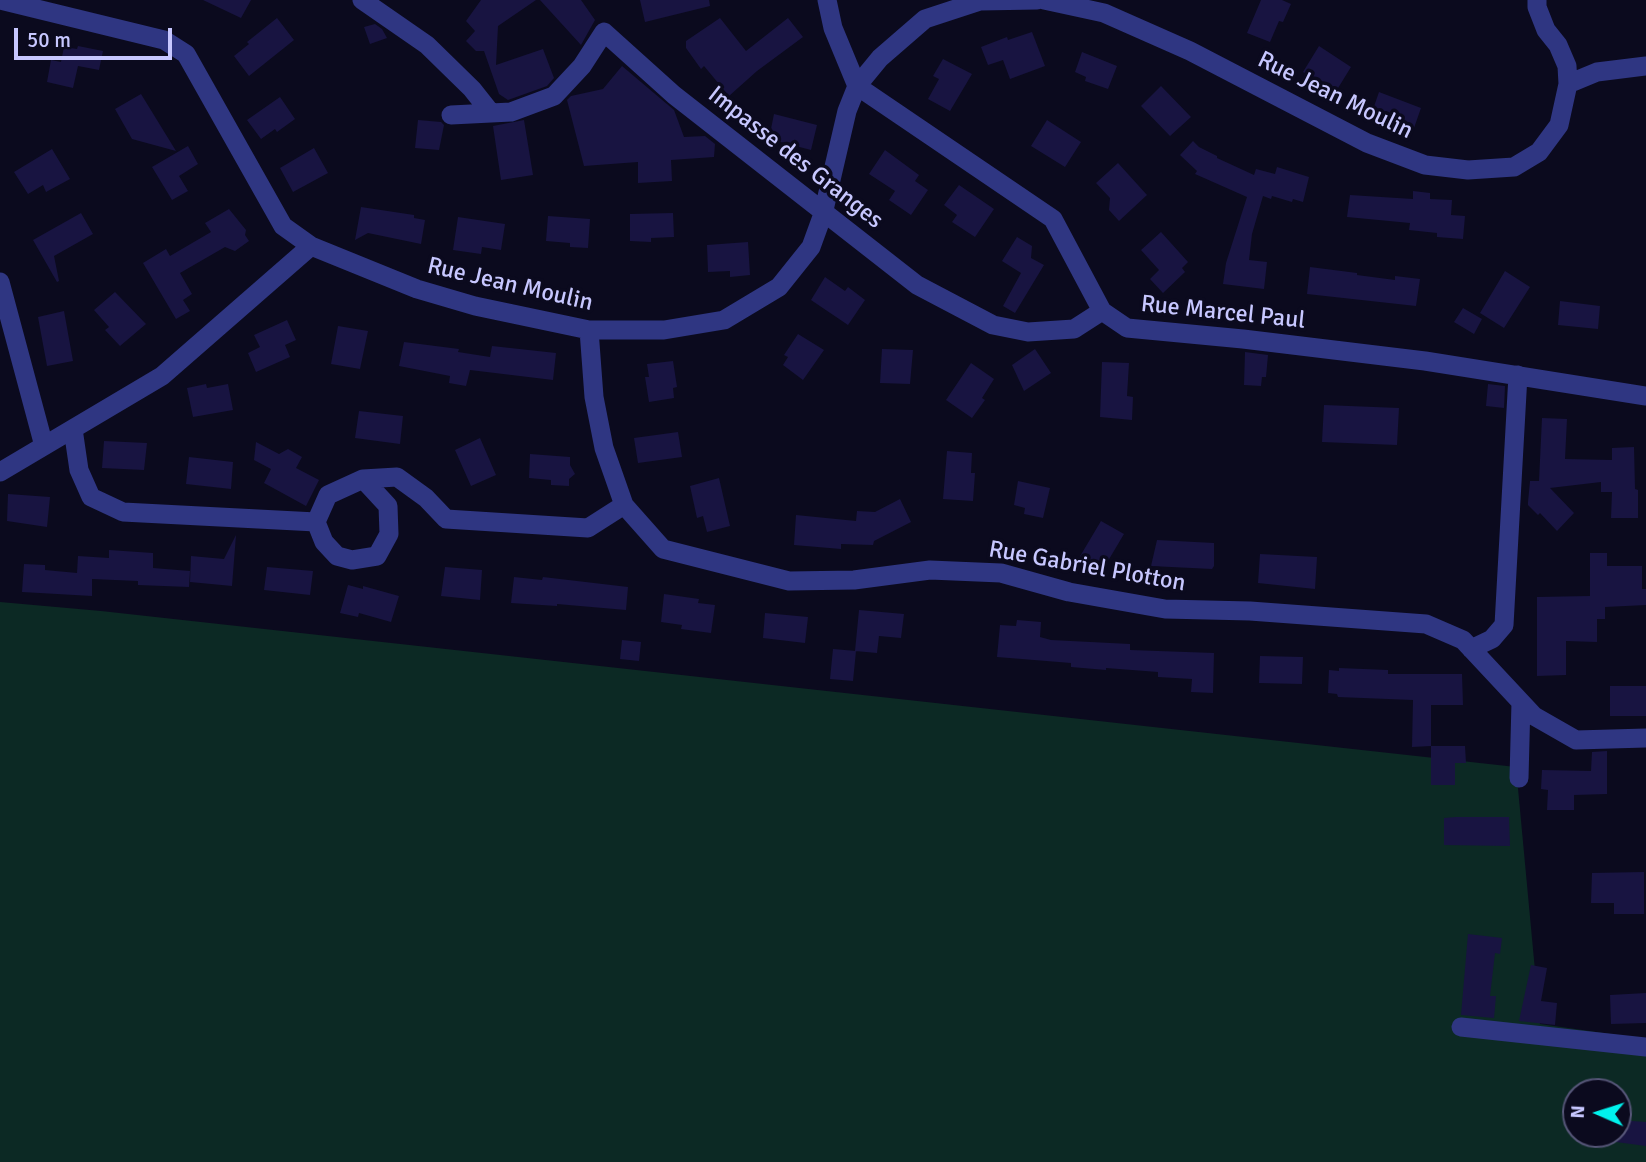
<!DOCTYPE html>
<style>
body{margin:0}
#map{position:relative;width:1646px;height:1162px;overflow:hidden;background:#0b0a1e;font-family:Signika,sans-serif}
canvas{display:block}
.north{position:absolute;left:1562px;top:1078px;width:70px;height:70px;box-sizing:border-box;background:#0b0a1e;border:2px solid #565678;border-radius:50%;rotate:273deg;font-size:19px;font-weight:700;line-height:28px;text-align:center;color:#c7c7ff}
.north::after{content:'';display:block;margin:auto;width:24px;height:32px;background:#00f2ed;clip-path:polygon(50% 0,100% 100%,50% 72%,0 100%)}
.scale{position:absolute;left:14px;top:28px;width:158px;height:32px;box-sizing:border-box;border:4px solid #c7c7ff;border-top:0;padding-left:9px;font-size:21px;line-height:24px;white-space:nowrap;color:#c7c7ff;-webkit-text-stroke:5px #0b0a1e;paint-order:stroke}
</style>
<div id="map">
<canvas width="1646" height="1162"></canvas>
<div class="north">N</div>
<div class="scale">50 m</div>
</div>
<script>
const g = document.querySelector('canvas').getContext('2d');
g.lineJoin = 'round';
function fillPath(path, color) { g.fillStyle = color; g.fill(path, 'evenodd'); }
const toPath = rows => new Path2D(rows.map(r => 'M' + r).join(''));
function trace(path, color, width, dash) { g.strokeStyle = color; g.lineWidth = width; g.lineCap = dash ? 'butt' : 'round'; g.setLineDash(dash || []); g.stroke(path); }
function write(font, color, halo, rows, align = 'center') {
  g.font = font + ' Signika,sans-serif'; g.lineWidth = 7; g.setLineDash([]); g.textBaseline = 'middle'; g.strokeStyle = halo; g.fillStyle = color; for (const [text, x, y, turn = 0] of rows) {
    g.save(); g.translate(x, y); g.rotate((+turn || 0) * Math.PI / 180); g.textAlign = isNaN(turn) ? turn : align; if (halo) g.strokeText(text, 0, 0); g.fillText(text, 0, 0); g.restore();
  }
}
fillPath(toPath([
 [0,602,101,611,1516,767,1540,1024,1646,1039,1646,1162,0,1162],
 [1576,1092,1618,1092,1618,1134,1576,1134]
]), '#0c2924');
fillPath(toPath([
 [203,0,251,0,241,18],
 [481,0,536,0,498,26,496,65,543,49,554,78,547,86,508,100,499,94,484,51,476,51,466,41,475,31,466,21],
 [540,0,581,0,595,20,581,45],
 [640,0,709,0,710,6,645,22],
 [1261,0,1282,0,1291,4,1283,22,1279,21,1270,42,1247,33],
 [277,18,294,40,249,76,234,56,249,44,247,42],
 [720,18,746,51,788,18,803,37,757,71,729,96,704,66,701,69,686,48,686,41],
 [375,24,382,29,387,38,370,44,364,27],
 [1032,32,1045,66,1010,79,1003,60,988,65,981,47,1007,37,1008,40],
 [78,46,103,51,99,70,78,66,73,88,47,82,51,60,61,62,64,47,77,49],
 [1319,46,1351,67,1335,93,1303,72],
 [1082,52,1117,66,1108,89,1085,81,1086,77,1075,72],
 [943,59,972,74,950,111,928,99,939,79,933,76],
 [622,66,674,110,684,137,705,136,715,144,714,157,671,160,672,181,638,183,638,162,584,166,567,100,571,96,603,89],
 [1161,86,1191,117,1170,136,1141,106],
 [1379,92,1421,108,1414,128,1408,126,1406,130,1370,118],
 [141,94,176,151,132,139,115,109],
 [280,97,295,119,277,132,275,129,261,139,247,120],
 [774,114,817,125,811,150,769,139],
 [418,120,441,122,444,125,439,150,415,148],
 [524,120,533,175,501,180,493,126],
 [1047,120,1081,142,1065,167,1031,146],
 [1193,141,1199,147,1217,156,1217,158,1254,175,1256,169,1275,174,1277,167,1309,177,1303,202,1293,199,1292,202,1272,196,1271,199,1263,196,1252,234,1249,260,1267,262,1264,289,1223,284,1226,263,1247,197,1195,174,1197,171,1180,155],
 [188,146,198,164,179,176,188,191,172,200,152,167],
 [314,148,328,173,293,192,280,168],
 [52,149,70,179,46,192,43,185,28,194,14,172],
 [885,150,919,175,915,181,928,190,911,215,889,200,895,191,869,174],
 [1118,163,1147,195,1119,221,1109,210,1110,198,1096,183],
 [959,185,994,209,975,237,952,222,957,215,944,205],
 [1413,191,1430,193,1430,199,1452,200,1451,215,1465,216,1463,239,1437,237,1437,233,1409,230,1410,223,1347,217,1350,195,1413,199],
 [361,207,414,215,414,218,425,220,421,244,368,233,355,240],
 [229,209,246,230,245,235,249,241,235,251,225,247,180,273,192,294,183,300,190,311,176,319,143,263,166,249,170,256,211,232,205,223],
 [81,213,93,234,54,256,59,281,57,282,33,240],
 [673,213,674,237,651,238,651,242,630,241,630,214],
 [548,216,590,219,588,248,570,247,570,243,546,241],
 [458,217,505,224,501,250,482,247,481,254,453,250],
 [1161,232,1188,262,1182,268,1185,272,1163,293,1150,279,1159,270,1141,250],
 [1017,237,1032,246,1031,258,1044,265,1015,313,1003,306,1021,273,1002,261],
 [748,242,750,275,730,277,730,271,708,272,707,245],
 [1310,267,1357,273,1357,275,1395,280,1395,276,1420,279,1416,306,1307,294],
 [1505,271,1530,287,1504,328,1480,313],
 [825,277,845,291,848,287,865,300,848,325,811,300],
 [115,292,146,324,120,346,105,330,109,327,94,310],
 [1560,301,1600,306,1598,329,1558,325],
 [1463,308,1482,319,1474,334,1454,322],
 [64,311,73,361,47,366,38,317],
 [287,320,296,340,285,345,290,357,256,372,248,353,260,347,254,335],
 [338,326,368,331,360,369,331,364],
 [798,334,824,350,803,380,783,365,788,357,784,355],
 [404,342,459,349,458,352,490,357,492,346,556,353,553,380,470,370,466,386,449,383,450,376,399,366],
 [882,349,913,350,910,384,880,383],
 [1035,349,1051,373,1024,391,1012,365],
 [1245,352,1268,355,1266,377,1262,377,1261,386,1244,385],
 [673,361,677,387,673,388,674,398,649,402,645,377,649,377,647,364],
 [1102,362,1129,363,1127,396,1133,397,1132,420,1100,417],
 [971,363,994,379,982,398,985,400,972,418,946,400],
 [206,384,207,388,228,384,233,410,193,417,187,388],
 [1488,384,1505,386,1504,408,1486,406],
 [1324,405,1399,408,1397,445,1322,442],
 [359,411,403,416,400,444,355,438],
 [1542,418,1567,419,1565,459,1612,460,1612,448,1634,447,1635,489,1638,490,1638,518,1611,518,1612,492,1601,492,1601,482,1550,488,1574,513,1557,531,1540,513,1538,515,1528,505,1528,502,1530,481,1539,481],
 [678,432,682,457,638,463,634,438],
 [480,438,496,475,471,486,455,450],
 [104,441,147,443,144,470,102,468],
 [256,442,279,454,288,449,302,457,296,468,319,480,306,506,264,483,271,469,254,460],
 [947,451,972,453,971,473,975,473,973,501,943,499],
 [530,454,570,457,570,465,575,474,569,479,569,486,551,485,551,480,529,478],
 [189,457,233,462,231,489,186,484],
 [719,478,730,526,707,532,703,516,697,518,690,486],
 [1018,481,1050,488,1043,518,1024,514,1025,508,1014,505],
 [8,494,50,497,47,527,7,521],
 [900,499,911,522,874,541,873,545,841,544,841,549,794,545,796,515,856,521,857,511,875,512],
 [1101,521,1124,534,1102,571,1079,558],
 [236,535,232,586,190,582,191,556,224,559],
 [1157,540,1214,543,1214,566,1212,569,1151,566],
 [109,550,153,553,153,568,190,571,189,587,138,585,138,581,92,579,92,596,22,592,24,564,45,565,45,570,77,573,78,556,109,558],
 [1590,553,1607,553,1607,566,1642,566,1642,589,1646,589,1646,605,1605,607,1605,619,1597,619,1597,642,1566,641,1566,675,1537,676,1537,597,1590,596],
 [1260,554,1317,557,1315,589,1258,583],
 [267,567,313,571,310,595,264,590],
 [445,567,482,570,480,600,441,596],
 [514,577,542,580,543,577,628,587,626,610,557,604,557,606,511,603],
 [348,585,363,589,363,586,399,596,391,622,359,613,358,617,340,613],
 [664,594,699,599,698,603,715,605,711,633,681,629,682,625,661,622],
 [859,610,904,614,901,638,879,636,877,653,855,651],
 [765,613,808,617,805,643,763,638],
 [1017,620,1041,622,1040,637,1051,640,1130,644,1130,650,1214,653,1213,693,1191,692,1192,679,1158,677,1158,672,1106,668,1106,670,1071,667,1071,663,997,657,1000,625,1016,626],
 [622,640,641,642,639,661,620,659],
 [833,649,856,651,853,681,830,679],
 [1260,656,1303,657,1302,684,1259,683],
 [1339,668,1388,670,1388,674,1462,674,1463,705,1431,705,1431,746,1465,746,1466,763,1455,763,1455,785,1431,785,1431,746,1412,747,1413,700,1338,697,1337,694,1328,693,1329,670,1339,671],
 [1610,686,1646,686,1646,716,1610,716],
 [1607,751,1607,794,1574,795,1574,810,1547,810,1548,790,1541,789,1542,770,1591,771,1592,752],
 [1456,817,1509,817,1510,846,1444,845,1444,818],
 [1644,872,1644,914,1614,914,1614,903,1591,903,1592,873],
 [1468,934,1502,938,1500,954,1495,953,1490,996,1496,996,1494,1018,1461,1015],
 [1531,965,1547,968,1541,1001,1557,1003,1555,1025,1519,1021],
 [1646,993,1646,1023,1611,1024,1610,995],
 [1618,1120,1646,1122,1646,1146,1616,1142]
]), '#181441');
trace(toPath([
 [0,0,164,40,186,54,283,226,311,246],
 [362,0,427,45,472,89,491,113],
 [827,0,833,28,857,86,1053,219,1102,311,1127,328,1243,339,1425,361,1646,396],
 [1044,0,1104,13,1190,51,1367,143,1425,165,1468,170,1514,167,1539,152,1559,125,1568,84,1567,66,1558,45,1546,30,1537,7,1537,0],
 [1568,84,1597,72,1646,66],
 [451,115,511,112,554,96,582,66,604,32,674,95,917,285,993,325,1028,332,1074,329,1102,311],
 [0,282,44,446],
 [589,330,594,397,604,448,624,505,663,549,789,581,854,580,930,570,1001,573,1069,592,1165,609,1250,611,1426,624,1463,640,1534,716,1576,740,1646,738],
 [73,429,79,470,91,497,123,512,316,522,328,495,363,479,397,477,426,498,446,519,588,528,624,505],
 [0,472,162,376,311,246,417,289,475,306,589,330,664,330,724,320,779,287,811,247,823,214,847,111,857,86,880,58,925,19,980,1,1037,0],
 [316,522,324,542,337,556,352,560,377,556,389,534,388,506,363,479],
 [1471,649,1492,639,1504,625,1518,375],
 [1519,778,1521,702],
 [1461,1027,1646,1047]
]), '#2f3682', 19);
write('24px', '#c7c7ff', '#0b0a1e', [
 ["Rue Jean Moulin",1335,96,26],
 ["Impasse des Granges",795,158,38],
 ["Rue Jean Moulin",510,285,13],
 ["Rue Marcel Paul",1223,313,6],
 ["Rue Gabriel Plotton",1087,567,10]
]);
</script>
